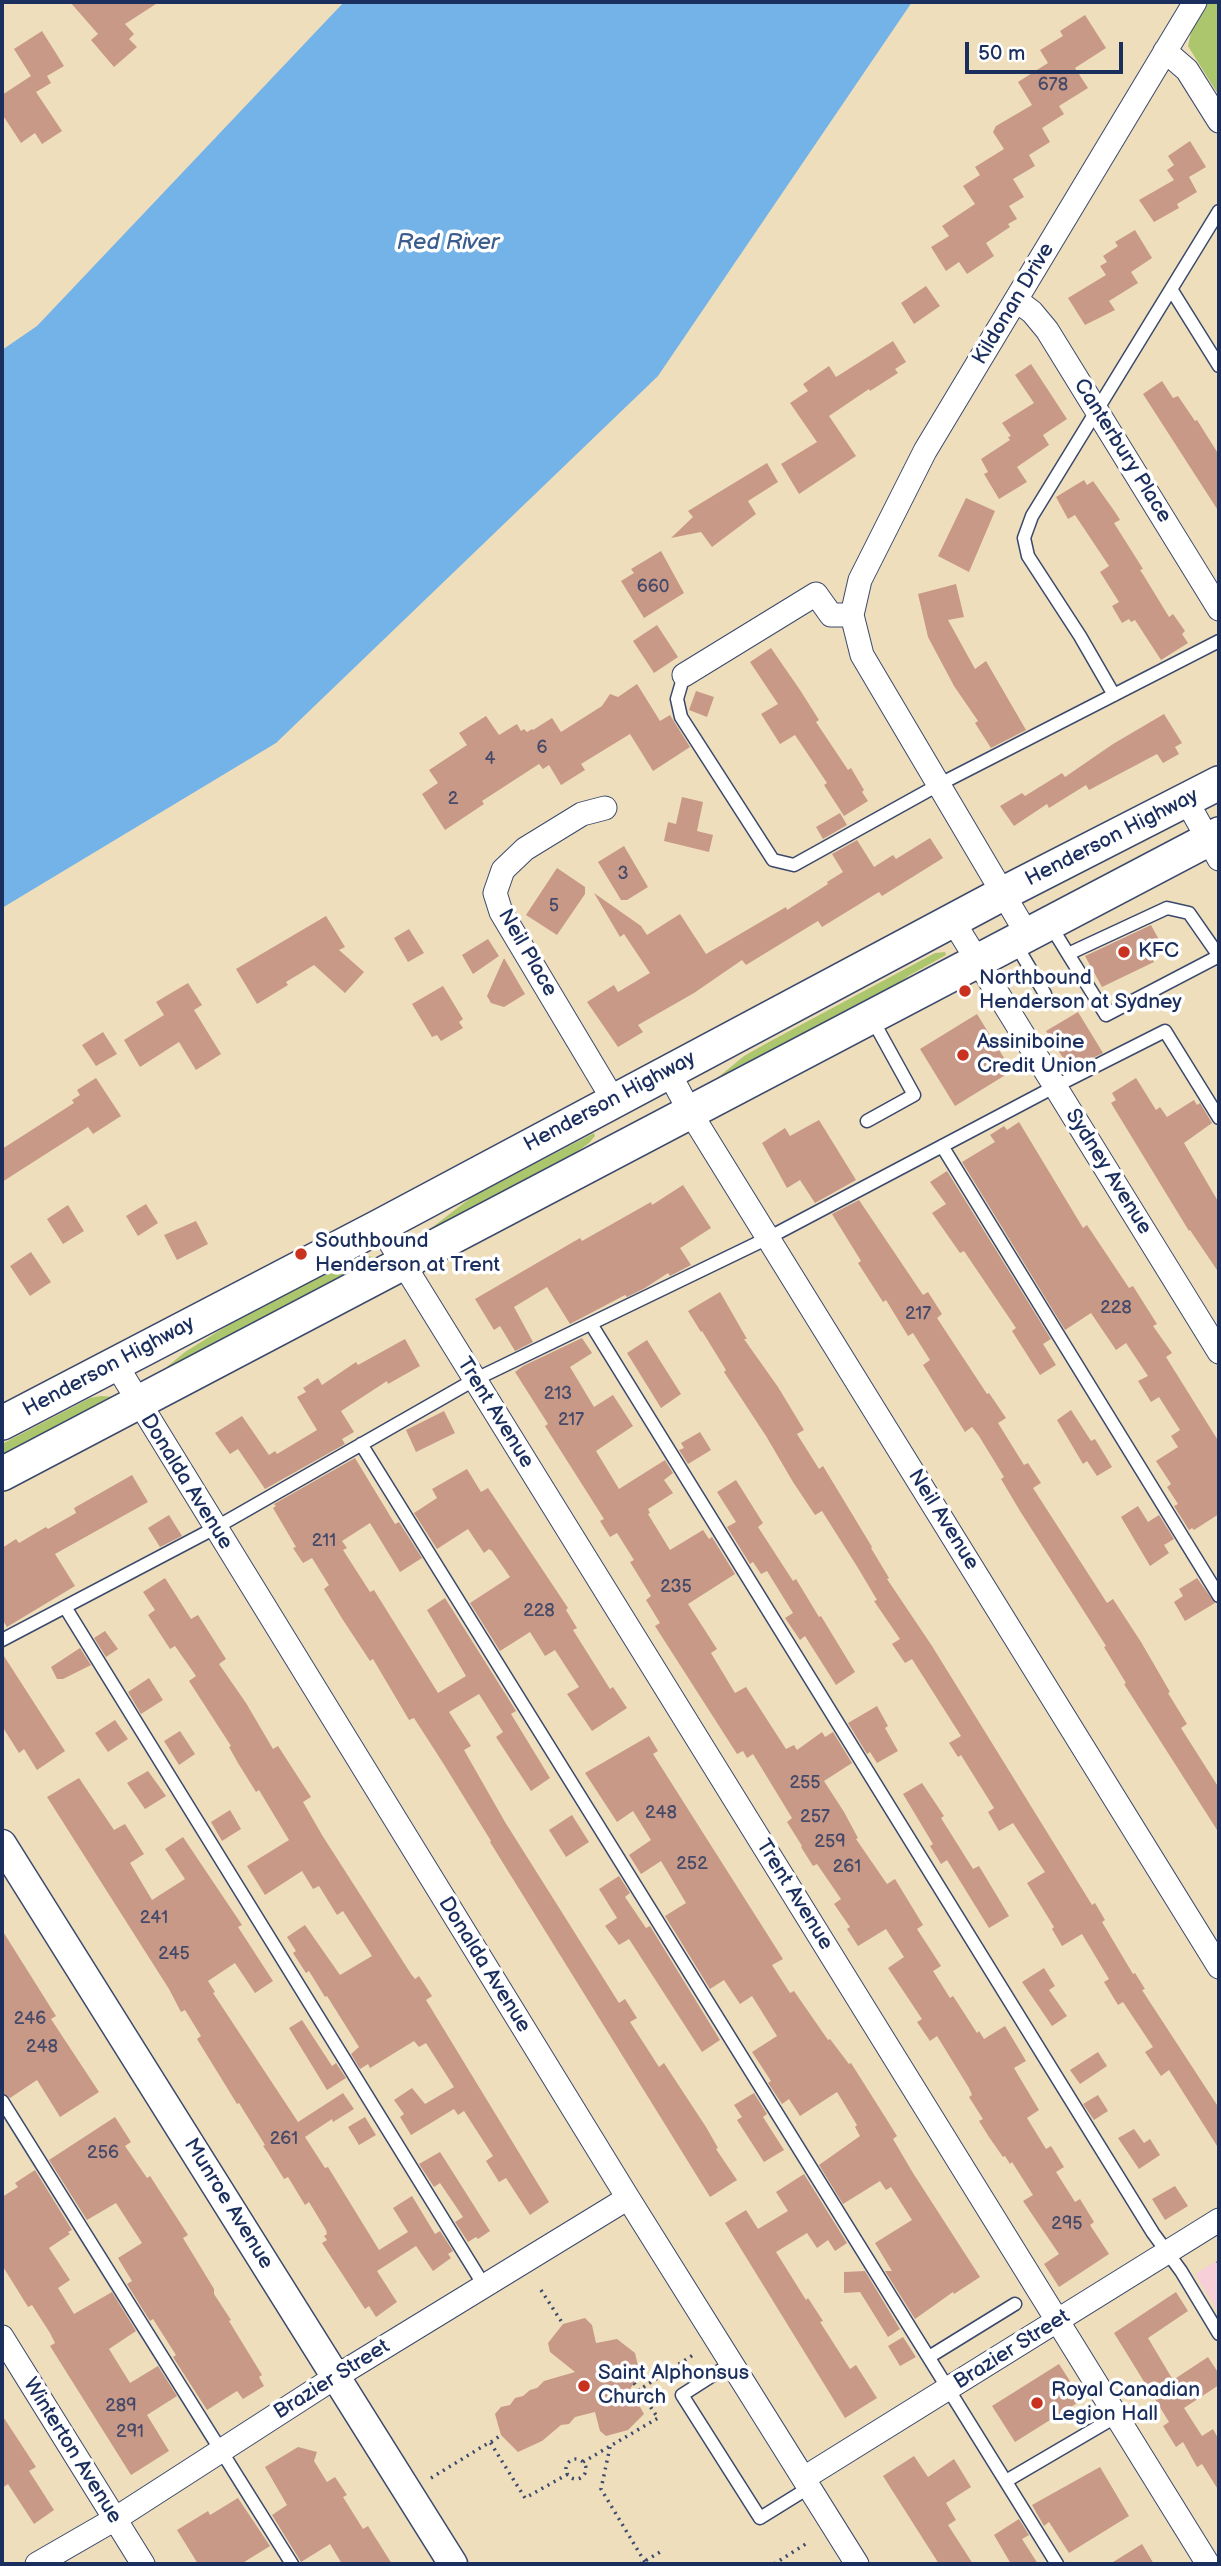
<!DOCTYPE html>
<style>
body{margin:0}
#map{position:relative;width:1221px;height:2566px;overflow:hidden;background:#eedebc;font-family:"Balsamiq Sans",sans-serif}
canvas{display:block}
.frame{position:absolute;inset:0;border:4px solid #1b2f5e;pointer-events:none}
.scale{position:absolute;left:965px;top:42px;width:158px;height:32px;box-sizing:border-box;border:4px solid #1b2f5e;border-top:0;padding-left:9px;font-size:21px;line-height:24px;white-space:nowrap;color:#1b2f5e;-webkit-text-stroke:5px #fff;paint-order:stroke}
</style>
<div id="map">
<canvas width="1221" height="2566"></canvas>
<div class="frame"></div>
<div class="scale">50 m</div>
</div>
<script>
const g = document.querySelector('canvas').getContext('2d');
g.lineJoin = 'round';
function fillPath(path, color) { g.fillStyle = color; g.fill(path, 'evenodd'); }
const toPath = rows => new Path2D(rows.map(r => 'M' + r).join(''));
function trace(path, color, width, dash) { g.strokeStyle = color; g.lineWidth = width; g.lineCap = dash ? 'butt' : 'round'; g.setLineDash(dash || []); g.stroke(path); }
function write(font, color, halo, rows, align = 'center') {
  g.font = font + ' "Balsamiq Sans",sans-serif'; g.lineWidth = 7; g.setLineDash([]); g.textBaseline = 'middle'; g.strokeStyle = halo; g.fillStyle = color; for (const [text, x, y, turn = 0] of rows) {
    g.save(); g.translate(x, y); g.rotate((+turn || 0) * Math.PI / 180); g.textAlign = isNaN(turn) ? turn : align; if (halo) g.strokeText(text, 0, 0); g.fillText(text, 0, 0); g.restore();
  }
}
fillPath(toPath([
 [1217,2261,1219,2261,1219,2313,1195,2274]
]), '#f6cfd8');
fillPath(toPath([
 [1207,2,1219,2,1219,96,1188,46,1192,28],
 [945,952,946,955,910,975,860,1009,710,1084,744,1056,767,1043,935,953],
 [594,1133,595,1136,589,1143,535,1182,421,1236,473,1196],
 [367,1256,381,1258,157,1375,185,1352,230,1324,349,1261],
 [101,1396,116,1397,2,1461,2,1444,90,1398]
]), '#acc66d');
fillPath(toPath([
 [344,2,912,2,658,376,276,743,2,908,2,350,37,326]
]), '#74b3e7');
fillPath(toPath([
 [70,2,159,2,125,24,134,34,129,39,137,47,114,67,91,40,98,34],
 [1085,15,1106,48,1075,68,1088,88,1059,106,1064,114,1042,128,1050,142,1029,155,1035,166,1013,179,1024,197,1009,206,1017,219,1008,224,1010,227,986,243,994,256,967,274,959,262,946,271,931,247,949,236,942,226,975,204,963,186,980,175,975,167,1004,149,993,132,996,126,1032,105,1018,82,1048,63,1040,50,1063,36,1060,31],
 [42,31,64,66,47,76,51,83,36,92,62,131,42,144,35,133,21,143,2,114,2,95,31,76,14,49],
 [1190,141,1206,167,1189,177,1197,192,1177,204,1179,208,1154,222,1139,200,1174,180,1167,170,1174,165,1168,156],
 [1135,230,1152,258,1131,272,1138,283,1109,301,1115,310,1085,325,1068,298,1106,275,1100,266,1107,262,1103,256,1118,246,1115,242],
 [926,286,940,306,914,324,901,303],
 [893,341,906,362,895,369,898,373,870,391,869,389,829,416,856,456,799,494,781,464,817,442,790,403,808,391,803,384,829,366,836,377],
 [1031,364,1067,419,1043,435,1049,445,1017,467,1027,482,999,499,984,474,988,472,981,459,1010,440,1008,437,1011,436,1002,423,1034,403,1015,375],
 [1162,381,1173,398,1178,396,1195,421,1197,420,1219,455,1219,512,1143,394],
 [767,463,778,482,748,501,756,514,712,547,701,532,671,538,693,517,688,511],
 [1084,480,1087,485,1093,481,1115,512,1120,520,1114,523,1143,569,1140,570,1144,576,1169,617,1173,614,1185,631,1182,634,1188,643,1161,660,1135,620,1131,622,1129,619,1122,623,1112,606,1119,602,1100,572,1109,566,1075,515,1068,519,1056,497],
 [966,498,995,511,969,572,938,556],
 [661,551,684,593,644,618,621,581,634,573,631,569],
 [956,584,964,617,948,620,975,669,986,661,1026,730,991,748,975,723,978,721,954,686,928,637,918,594],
 [657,625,678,657,654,673,633,641],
 [771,648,800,690,819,720,816,722,848,770,851,768,864,790,862,792,868,801,844,816,824,785,827,783,795,735,780,744,761,714,778,704,750,662],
 [637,684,660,721,670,715,690,747,653,771,630,734,581,764,585,770,561,785,549,765,543,769,539,764,482,801,484,804,445,830,422,794,438,783,429,770,467,745,459,733,486,716,499,735,517,724,521,731,524,729,527,732,532,729,533,730,552,718,561,732,602,706,610,694,618,697],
 [696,691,714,697,707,717,689,710],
 [1164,714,1182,743,1175,747,1179,754,1163,763,1157,754,1089,790,1086,785,1049,808,1047,804,1014,826,1000,806,1022,793,1025,796,1062,773,1065,777,1113,744],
 [682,797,703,802,697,831,713,835,709,852,664,841,668,822,676,824],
 [840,813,847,825,823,839,816,827],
 [930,838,943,858,882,896,879,892,822,927,818,921,746,965,742,960,694,993,638,1025,643,1032,618,1047,587,1002,614,985,618,992,650,973,624,934,620,937,594,893,641,926,647,935,680,914,706,954,786,907,787,910,828,884,827,882,843,872,832,854,857,840,874,867,893,855,896,859],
 [624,846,648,887,627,900,621,900,598,862],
 [557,868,585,887,585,894,557,935,526,915],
 [326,916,345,947,339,950,364,972,345,993,314,965,286,982,288,985,257,1004,236,969],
 [1151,925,1165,951,1152,958,1154,962,1102,987,1085,956],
 [409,929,424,953,408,962,394,938],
 [488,939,499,956,473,974,462,955],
 [504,958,525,994,504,1007,491,1003,487,996],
 [188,983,202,1005,194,1010,221,1054,196,1070,179,1042,140,1067,124,1040,164,1015,156,1002],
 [443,986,463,1019,459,1022,463,1028,441,1041,437,1035,432,1037,412,1004],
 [1078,1012,1103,1053,1070,1069,1046,1031],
 [977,1014,1012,1071,955,1106,920,1049],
 [103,1032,117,1054,96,1066,82,1045],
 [96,1078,121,1116,93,1134,88,1127,2,1182,2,1149,74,1103,72,1100,80,1095,77,1090],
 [1136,1078,1156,1110,1160,1107,1167,1117,1194,1100,1197,1105,1200,1103,1212,1123,1184,1143,1219,1203,1219,1273,1190,1230,1189,1231,1111,1103,1116,1100,1112,1093],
 [819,1120,856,1180,815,1203,800,1180,787,1188,762,1143,785,1128,790,1136],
 [1019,1122,1083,1228,1087,1225,1129,1288,1133,1286,1157,1324,1153,1326,1172,1353,1166,1357,1219,1442,1219,1514,1194,1530,1192,1528,1189,1530,1174,1506,1178,1504,1167,1487,1171,1484,1156,1461,1178,1447,1171,1436,1180,1430,1159,1397,1151,1402,1138,1381,1148,1376,1126,1343,1116,1350,1091,1313,1065,1330,962,1162,995,1142,990,1135,1004,1126,1007,1130],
 [947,1171,1051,1339,1043,1344,1056,1365,1040,1375,1012,1331,1016,1328,964,1251,960,1253,932,1213,946,1204,930,1182],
 [683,1185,711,1228,680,1248,691,1265,670,1276,668,1273,645,1288,627,1297,625,1295,570,1324,547,1287,514,1307,533,1342,515,1351,500,1326,494,1330,475,1299,580,1238,582,1241,651,1202,652,1205],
 [859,1200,923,1295,928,1292,942,1314,937,1318,987,1394,989,1393,1006,1418,998,1423,1024,1465,1028,1463,1041,1483,1033,1488,1107,1603,1113,1599,1141,1642,1170,1692,1168,1693,1187,1724,1181,1728,1219,1788,1219,1833,1124,1684,1126,1683,1104,1647,1106,1646,1020,1511,1001,1479,1004,1477,979,1436,972,1427,965,1432,923,1365,930,1360,913,1333,908,1336,886,1300,883,1302,858,1263,861,1261,832,1214],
 [146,1204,158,1223,138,1236,126,1216],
 [68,1205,84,1231,63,1244,47,1219],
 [196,1221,208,1244,177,1260,164,1235],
 [31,1252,51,1282,30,1296,10,1266],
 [720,1292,747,1339,744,1339,778,1387,804,1430,797,1434,819,1469,823,1466,872,1547,871,1548,889,1578,887,1579,932,1646,1092,1905,1095,1903,1105,1920,1102,1922,1133,1974,1135,1973,1145,1989,1142,1990,1219,2108,1219,2149,1169,2070,1161,2076,1145,2052,1153,2047,1123,2002,1118,2005,1104,1982,1109,1979,1082,1934,1062,1946,1052,1929,1054,1927,1027,1883,1045,1872,1013,1823,999,1831,988,1812,994,1808,961,1755,958,1757,949,1743,961,1736,912,1659,905,1663,892,1644,900,1639,874,1601,877,1600,858,1568,822,1511,815,1515,793,1482,766,1436,724,1372,726,1370,702,1331,701,1332,688,1311],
 [582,1338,592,1353,570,1367,594,1407,613,1395,633,1426,596,1451,619,1489,665,1460,673,1473,664,1480,673,1493,648,1509,650,1513,648,1514,670,1550,703,1530,709,1539,712,1537,735,1574,688,1604,717,1649,711,1653,735,1693,746,1687,786,1749,794,1745,797,1750,822,1732,825,1737,833,1732,852,1763,824,1781,844,1812,858,1838,856,1839,887,1884,895,1879,923,1925,917,1929,941,1966,933,1971,950,1998,953,1996,977,2033,979,2031,984,2039,1005,2026,1026,2061,1014,2068,1039,2110,1027,2118,1046,2149,1051,2146,1064,2167,1056,2172,1075,2202,1080,2199,1094,2222,1090,2225,1109,2254,1059,2287,1044,2264,1059,2254,1023,2201,1033,2195,1012,2162,1010,2164,1005,2156,1003,2157,989,2137,979,2121,983,2119,969,2097,972,2095,969,2088,937,2036,930,2041,917,2022,922,2019,888,1968,904,1957,886,1929,858,1946,847,1929,850,1927,834,1904,841,1899,817,1864,813,1866,801,1847,802,1846,787,1822,792,1818,753,1754,747,1758,743,1751,737,1754,655,1626,660,1623,646,1600,651,1596,630,1562,634,1560,617,1533,610,1537,600,1521,604,1519,545,1426,548,1424,515,1372,523,1366],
 [405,1339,420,1366,388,1384,387,1381,341,1411,354,1432,342,1439,345,1444,265,1489,238,1449,230,1454,215,1433,242,1416,269,1455,275,1451,277,1454,317,1430,297,1397,306,1392,303,1388,318,1378,322,1385,356,1362,358,1365],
 [647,1340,681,1394,661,1408,627,1353],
 [1071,1410,1091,1441,1095,1439,1112,1467,1097,1476,1087,1461,1083,1464,1057,1420],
 [444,1411,455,1433,416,1452,406,1430],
 [700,1432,711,1450,688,1464,679,1450,684,1448,681,1443],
 [355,1458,395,1524,399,1522,422,1558,400,1572,370,1523,342,1541,347,1548,343,1550,370,1592,374,1590,438,1693,466,1676,427,1610,445,1598,516,1711,511,1714,550,1778,531,1791,496,1737,503,1732,479,1694,449,1712,471,1746,464,1750,505,1822,619,2003,625,1999,637,2018,630,2022,659,2067,664,2063,706,2127,718,2148,716,2149,737,2180,710,2197,490,1842,491,1841,443,1763,414,1718,409,1720,373,1659,370,1661,343,1620,324,1589,329,1585,312,1558,303,1563,293,1548,296,1547,273,1508,276,1506,274,1504],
 [467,1469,481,1492,488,1488,568,1608,566,1610,577,1628,573,1630,610,1689,613,1687,627,1708,592,1731,567,1694,579,1687,555,1650,545,1656,530,1632,500,1651,470,1603,510,1577,492,1551,489,1549,484,1553,468,1529,437,1549,414,1513,437,1498,432,1489],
 [132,1475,148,1502,55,1554,75,1586,7,1627,2,1619,2,1548,16,1539,19,1543,46,1527,48,1529,76,1513,74,1508],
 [736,1480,763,1523,758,1527,793,1581,796,1579,819,1617,821,1616,855,1672,836,1685,805,1636,800,1640,785,1618,793,1613,767,1571,761,1574,753,1562,750,1564,727,1527,736,1522,717,1492],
 [1138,1506,1148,1522,1159,1515,1174,1539,1164,1545,1169,1553,1150,1566,1121,1517],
 [169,1515,182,1536,160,1547,148,1528],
 [165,1578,191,1619,198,1615,226,1659,219,1664,246,1703,273,1749,278,1746,311,1797,303,1802,322,1835,411,1974,415,1979,419,1976,432,1996,426,2000,549,2202,530,2215,506,2178,499,2182,486,2161,493,2156,464,2111,458,2115,454,2109,411,2135,400,2117,404,2114,394,2100,412,2088,425,2104,454,2087,426,2043,419,2047,414,2041,370,2068,368,2064,360,2069,351,2054,359,2047,327,1996,325,1997,309,1971,306,1973,293,1953,296,1951,287,1937,305,1925,340,1975,372,1956,343,1911,337,1915,319,1886,313,1889,302,1871,265,1895,247,1866,289,1840,259,1790,256,1792,238,1763,229,1747,231,1746,189,1681,196,1676,175,1646,170,1649,148,1615,155,1610,143,1592],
 [1197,1578,1215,1603,1185,1621,1174,1602,1183,1596,1179,1589],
 [105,1631,118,1649,106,1657,94,1638],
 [80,1648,91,1665,63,1679,57,1679,51,1667],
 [2,1653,65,1751,37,1770,24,1749,19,1753,2,1726],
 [149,1678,163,1700,141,1714,128,1692],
 [877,1706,888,1726,885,1728,898,1751,877,1763,870,1752,867,1754,848,1723],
 [115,1720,128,1739,108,1752,95,1733],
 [180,1731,195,1754,179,1765,164,1741],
 [649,1736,658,1751,653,1754,783,1959,772,1965,790,1993,794,1991,828,2040,830,2039,849,2064,851,2063,887,2120,897,2136,893,2139,913,2173,980,2277,954,2294,953,2292,915,2319,885,2271,892,2271,875,2243,912,2220,891,2187,886,2190,880,2181,843,2204,819,2165,860,2136,855,2127,857,2125,837,2092,800,2116,789,2099,782,2104,768,2083,771,2081,752,2052,777,2036,752,1996,740,2004,724,1980,710,1989,665,1916,686,1903,661,1861,641,1874,629,1855,651,1840,633,1811,617,1822,585,1773],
 [148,1771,166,1796,145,1809,127,1783],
 [79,1778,114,1830,125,1824,144,1854,130,1863,152,1900,185,1879,165,1849,183,1837,242,1925,238,1927,273,1981,255,1993,235,1963,208,1981,215,1992,213,1993,298,2122,343,2093,354,2109,333,2122,332,2119,305,2137,325,2168,328,2167,379,2250,408,2232,393,2208,412,2196,435,2234,440,2231,453,2251,448,2254,451,2258,433,2271,416,2246,377,2271,397,2302,376,2317,369,2306,365,2309,322,2243,327,2240,324,2236,327,2234,326,2230,309,2202,305,2205,288,2177,284,2179,268,2153,263,2146,265,2145,239,2103,237,2104,197,2039,201,2036,185,2010,181,2012,169,1989,47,1797],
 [922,1783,944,1816,941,1818,973,1869,979,1866,1009,1916,989,1928,947,1860,941,1864,930,1846,933,1844,903,1794],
 [230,1810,241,1829,222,1841,211,1822],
 [572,1815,589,1842,566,1857,549,1830],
 [619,1876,630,1893,625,1897,646,1928,650,1926,720,2040,702,2052,629,1939,619,1945,605,1926,617,1918,599,1889],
 [2,1930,56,2016,51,2019,99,2092,60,2117,37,2080,10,2098,2,2092],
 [1044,1968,1055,1986,1049,1990,1067,2016,1052,2026,1022,1982],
 [302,2020,332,2066,336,2063,346,2078,327,2090,289,2028],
 [1098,2052,1107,2066,1080,2084,1070,2070],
 [754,2093,767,2114,763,2117,784,2150,764,2162,737,2120,742,2117,734,2105],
 [1098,2095,1108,2111,1094,2120,1083,2104],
 [115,2117,131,2142,125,2146,147,2178,150,2176,188,2235,183,2238,214,2289,214,2294,231,2320,229,2321,262,2375,259,2377,264,2386,243,2399,237,2391,207,2410,173,2357,176,2355,153,2319,150,2321,127,2284,132,2281,118,2258,142,2243,116,2203,87,2220,49,2160],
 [365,2117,376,2135,359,2145,348,2127],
 [1134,2129,1144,2143,1150,2139,1160,2155,1139,2169,1118,2138],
 [440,2152,490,2231,478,2239,476,2237,468,2242,455,2222,463,2217,440,2183,434,2187,419,2164],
 [35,2170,72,2230,68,2232,70,2234,49,2248,70,2280,58,2288,74,2314,112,2292,136,2331,109,2349,130,2383,158,2366,177,2396,147,2415,169,2451,131,2475,50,2346,55,2343,50,2333,32,2305,28,2307,2,2265,2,2197,18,2187,15,2183],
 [804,2174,847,2243,835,2251,828,2240,817,2248,807,2233,776,2252,806,2300,808,2298,823,2321,820,2322,850,2369,856,2365,877,2398,845,2418,725,2223,746,2210,758,2229,788,2211,776,2192],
 [1175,2186,1188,2206,1165,2220,1152,2199],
 [865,2271,900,2329,888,2337,860,2292,844,2293,844,2272],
 [1176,2292,1188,2311,1148,2338,1173,2380,1208,2357,1219,2374,1219,2385,1184,2408,1202,2436,1213,2429,1219,2440,1219,2491,1202,2464,1197,2467,1183,2442,1176,2447,1163,2426,1169,2422,1114,2333],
 [585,2318,592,2325,596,2343,617,2339,635,2353,640,2374,630,2389,644,2414,628,2430,606,2436,600,2431,595,2412,575,2417,569,2424,561,2425,542,2441,518,2452,501,2435,495,2414,501,2407,510,2405,515,2398,523,2396,530,2390,537,2388,544,2381,575,2372,550,2352,548,2343,563,2324],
 [903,2337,916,2357,900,2366,888,2346],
 [1059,2364,1082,2400,1015,2442,992,2406],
 [2,2415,36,2467,29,2471,54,2510,34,2524,8,2484,2,2488],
 [298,2447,317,2452,314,2461,327,2482,335,2477,347,2495,343,2497,363,2529,368,2526,392,2564,342,2564,330,2544,301,2562,272,2515,287,2505,265,2467],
 [914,2456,928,2477,954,2459,971,2487,946,2503,956,2520,948,2525,973,2564,939,2564,883,2476],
 [1100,2467,1129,2516,1069,2553,1049,2522,1044,2526,1032,2505],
 [238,2498,270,2546,241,2564,198,2564,177,2530,208,2511,210,2515],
 [1019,2519,1029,2535,1022,2539,1038,2564,1011,2564,994,2535],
 [1142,2544,1154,2564,1110,2564]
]), '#c89987');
const service = toPath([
 [1171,289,1219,366],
 [684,675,677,699,681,717,773,860,794,865,940,784,1219,641],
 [1114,695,1080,636,1028,556,1024,538,1032,516,1219,211],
 [1049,923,1068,954,1093,994,1106,1015,1219,956,1189,913,1167,908,1068,954],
 [1015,943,1045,994],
 [867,1121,914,1095,871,1017],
 [942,1146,1219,1596],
 [591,1324,1153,2233,1181,2271,1219,2334],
 [361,1444,1057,2564],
 [65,1607,485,2287],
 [2,1640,215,1528,474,1380,768,1238,1056,1086,1165,1031,1219,1118],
 [2,2101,292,2564],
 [929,2357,1015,2304],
 [732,2363,682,2395,760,2518,810,2487],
 [1006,2481,1117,2416]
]);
const minor = toPath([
 [1165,51,1187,70,1219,121],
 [1016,300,1032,312,1047,330,1219,609],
 [684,675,816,594,831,615,852,615],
 [1186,800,1219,859],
 [605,808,582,814,525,849,503,870,495,893,501,912,614,1101],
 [953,921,1219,1352],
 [1027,934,862,655,852,615,860,580,925,451,1195,2],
 [668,1071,690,1112,1219,1967],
 [380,1226,1208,2564],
 [115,1363,628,2198,857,2564],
 [2,2337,143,2564],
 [804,2478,1219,2220],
 [37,2564,115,2519,337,2376,628,2198]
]);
const tertiary = toPath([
 [2,1844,453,2564]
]);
const secondary = toPath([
 [2,1423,380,1226,1004,893,1219,783],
 [2,1474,1219,834]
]);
trace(service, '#3b496c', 15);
trace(minor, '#3b496c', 25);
trace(tertiary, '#3b496c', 31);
trace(secondary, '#3b496c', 36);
trace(toPath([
 [1217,2261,1219,2262],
 [541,2290,563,2324],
 [634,2383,639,2390],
 [491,2442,501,2435],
 [610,2447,601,2489,646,2564],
 '566 2469a10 10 0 1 1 20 0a10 10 0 1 1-20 0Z',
 [583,2462,658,2418,639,2390,693,2355],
 [431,2478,490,2442,525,2498,568,2474],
 [640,2564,660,2552],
 [774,2564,809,2542]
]), '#3b496c', 3.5, [2, 5]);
trace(service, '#fff', 12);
trace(minor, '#fff', 23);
trace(tertiary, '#fff', 28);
trace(secondary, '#fff', 33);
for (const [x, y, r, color] of [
 [1124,952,7,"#c8321e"],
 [965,991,7,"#c8321e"],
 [963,1055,7,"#c8321e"],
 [301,1254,7,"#c8321e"],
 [584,2386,7,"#c8321e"],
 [1037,2403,7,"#c8321e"]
]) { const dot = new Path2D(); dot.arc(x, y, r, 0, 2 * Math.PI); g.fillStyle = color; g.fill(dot); trace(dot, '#fff', 2.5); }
write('18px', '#464a68', null, [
 ["678",1053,85],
 ["660",653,587],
 ["6",542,748],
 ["4",490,759],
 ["2",453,799],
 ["3",623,874],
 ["5",554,906],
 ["228",1116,1308],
 ["217",918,1314],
 ["213",558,1394],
 ["217",571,1420],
 ["211",324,1541],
 ["235",676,1587],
 ["228",539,1611],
 ["255",805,1783],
 ["248",661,1813],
 ["257",815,1817],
 ["259",830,1842],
 ["252",692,1864],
 ["261",847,1867],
 ["241",154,1918],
 ["245",174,1954],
 ["246",30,2019],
 ["248",42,2047],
 ["261",284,2139],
 ["256",103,2153],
 ["295",1067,2224],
 ["289",121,2406],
 ["291",130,2432]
]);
write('21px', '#1b2f5e', '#fff', [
 ["Kildonan Drive",1014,304,-59],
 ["Canterbury Place",1122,451,58],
 ["Henderson Highway",1112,838,-27],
 ["Neil Place",527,953,60],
 ["Henderson Highway",610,1102,-28],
 ["Sydney Avenue",1108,1172,58],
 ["Henderson Highway",109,1367,-28],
 ["Trent Avenue",495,1413,58],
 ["Donalda Avenue",186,1482,58],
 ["Neil Avenue",943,1520,58],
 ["Trent Avenue",794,1895,58],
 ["Donalda Avenue",484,1965,58],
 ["Munroe Avenue",228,2204,58],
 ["Brazier Street",1012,2350,-32],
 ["Brazier Street",332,2380,-32],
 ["Winterton Avenue",72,2451,58]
]);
write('21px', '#1b2f5e', '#fff', [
 ["KFC",1138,952],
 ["Northbound",979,979],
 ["Henderson at Sydney",979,1003],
 ["Assiniboine",977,1043],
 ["Credit Union",977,1067],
 ["Southbound",315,1242],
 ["Henderson at Trent",315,1266],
 ["Saint Alphonsus",598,2374],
 ["Church",598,2398],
 ["Royal Canadian",1051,2391],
 ["Legion Hall",1051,2415]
], 'left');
write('italic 23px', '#3a5d8e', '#fff', [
 ["Red River",448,243]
]);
</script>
